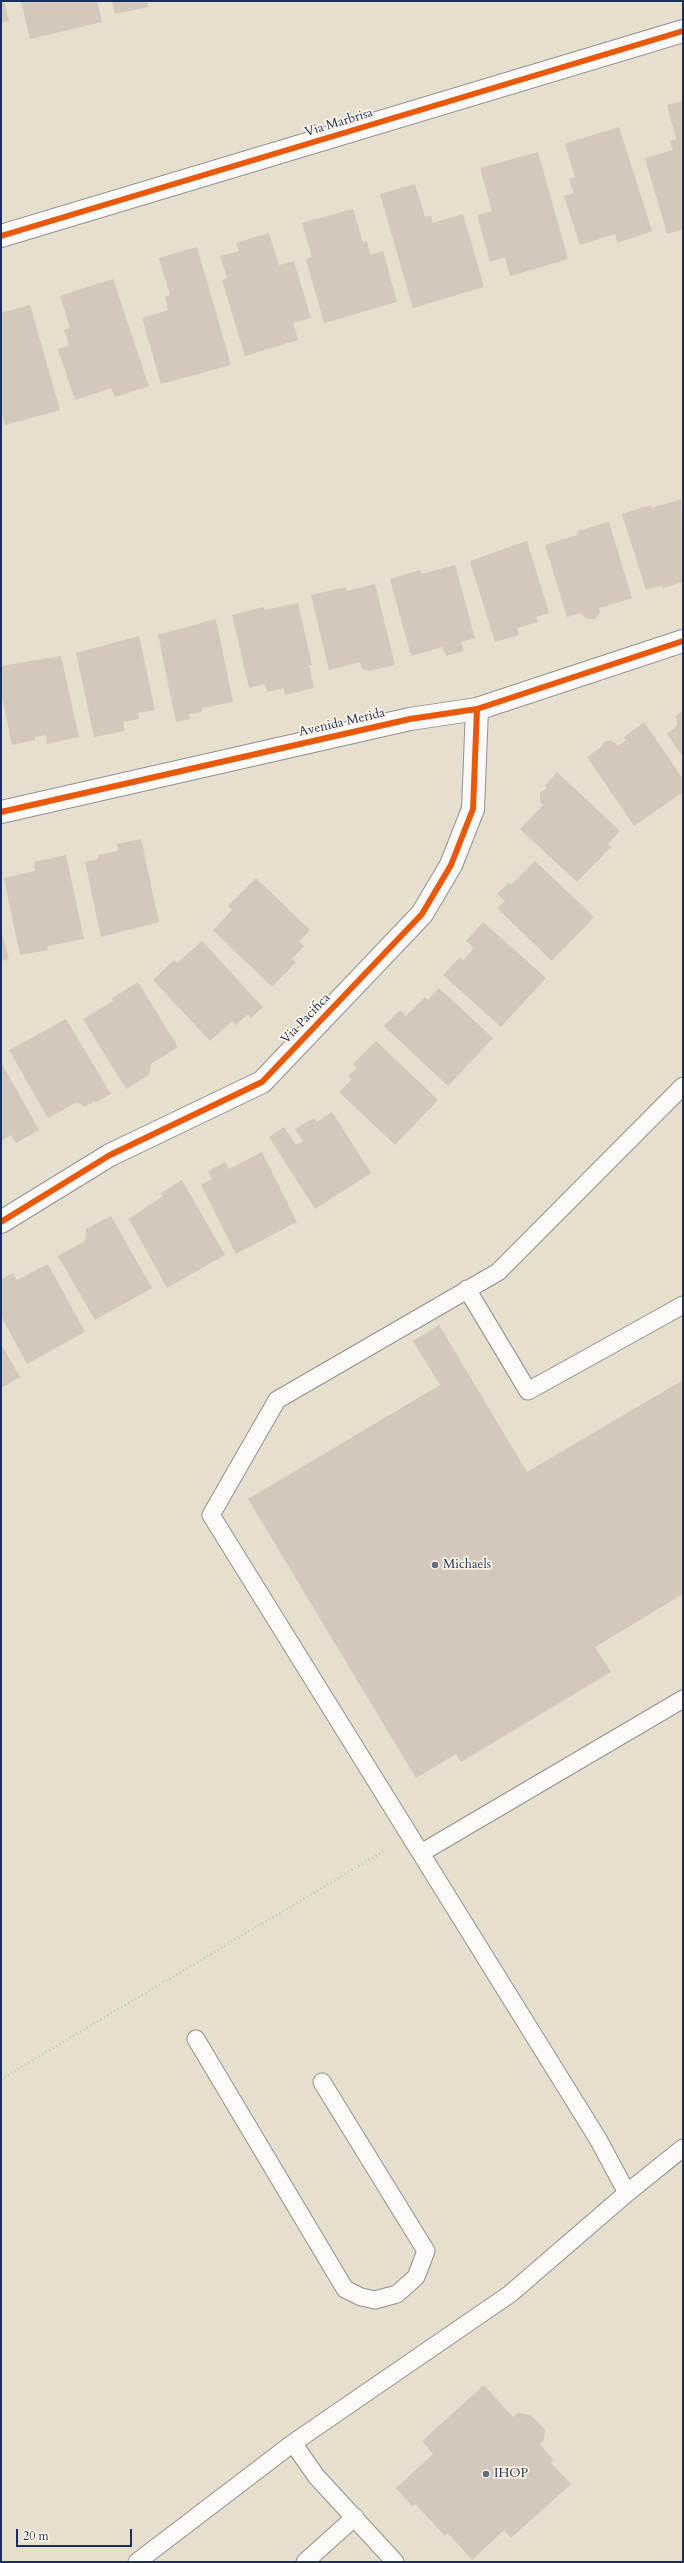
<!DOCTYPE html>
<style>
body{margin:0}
#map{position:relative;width:684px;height:2563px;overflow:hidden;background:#e6dfce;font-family:Cardo,serif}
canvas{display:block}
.frame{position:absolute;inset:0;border:2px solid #1b2f5e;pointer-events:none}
.scale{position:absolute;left:16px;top:2529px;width:116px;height:18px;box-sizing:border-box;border:2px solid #1b2f5e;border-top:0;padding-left:5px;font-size:12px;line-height:14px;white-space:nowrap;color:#1b2f5e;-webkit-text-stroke:3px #fcf5e5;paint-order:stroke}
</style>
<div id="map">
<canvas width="684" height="2563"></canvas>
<div class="frame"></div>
<div class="scale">20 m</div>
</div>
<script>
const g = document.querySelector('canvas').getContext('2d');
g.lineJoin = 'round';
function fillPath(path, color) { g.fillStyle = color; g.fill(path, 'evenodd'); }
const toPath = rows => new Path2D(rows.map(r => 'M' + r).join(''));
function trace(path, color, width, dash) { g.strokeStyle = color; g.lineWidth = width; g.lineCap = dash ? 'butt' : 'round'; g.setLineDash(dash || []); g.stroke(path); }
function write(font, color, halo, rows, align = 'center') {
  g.font = font + ' Cardo,serif'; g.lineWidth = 3.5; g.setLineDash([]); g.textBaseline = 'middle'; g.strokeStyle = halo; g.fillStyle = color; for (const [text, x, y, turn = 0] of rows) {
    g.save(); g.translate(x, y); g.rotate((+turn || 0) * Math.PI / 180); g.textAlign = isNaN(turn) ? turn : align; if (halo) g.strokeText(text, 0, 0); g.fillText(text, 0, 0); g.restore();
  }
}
fillPath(toPath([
 [1,1,4,1,9,21,1,23],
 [21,1,97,1,102,22,30,39],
 [112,1,147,1,148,7,115,14],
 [683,101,683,229,667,234,645,158,673,150,670,141,676,139,667,105],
 [619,127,652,231,617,243,615,234,580,245,564,196,574,193,569,179,575,177,565,144],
 [538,152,568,259,510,276,505,257,490,262,477,215,492,211,480,168],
 [415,184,425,217,431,216,433,223,463,214,484,287,413,308,380,194],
 [353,209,363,242,367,241,370,255,383,251,397,302,324,323,306,259,312,257,302,223],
 [269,233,279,265,294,261,311,318,293,323,298,340,245,356,222,280,227,278,220,256,239,251,236,243],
 [197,247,231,365,161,384,142,318,168,310,165,297,170,295,159,258],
 [113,279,149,386,115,397,111,388,75,400,58,349,69,345,64,330,70,327,60,296],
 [30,305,60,410,5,425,1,410,1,313],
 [681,499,683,582,663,588,662,585,646,590,622,514,651,505,652,508],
 [609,522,632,598,599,608,600,613,595,619,587,619,581,613,567,617,545,545,578,535,577,531],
 [527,541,549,613,536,617,538,622,517,628,519,635,495,642,470,561],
 [455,565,475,638,461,642,464,651,446,656,443,647,411,656,390,579,420,570,422,574],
 [375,584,395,665,369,671,362,669,360,662,329,670,311,595,346,587,347,591],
 [298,603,312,665,309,665,314,688,285,695,284,688,267,692,265,684,249,688,232,615,263,607,265,610],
 [216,619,233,702,202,708,202,712,189,714,190,719,176,722,158,635],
 [139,636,155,710,138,713,139,719,123,722,125,731,94,737,76,653],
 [61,656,79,737,47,744,46,735,35,737,35,740,12,745,1,692,1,666],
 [683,711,683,757,667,734,677,726,676,716],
 [644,722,683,779,683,792,634,826,587,757,601,747,604,742,611,740,618,746,626,740,624,737],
 [557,772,620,831,608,844,611,847,577,882,520,829,543,805,540,801,540,793,547,788,545,786],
 [141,839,159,922,101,937,85,862,98,859,98,855,118,851,117,844],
 [66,855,84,939,47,946,48,950,20,955,4,878,35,871,34,862],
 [535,861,594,917,552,961,497,908,505,901,497,894,509,883,511,885],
 [256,878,310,930,299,942,304,946,292,959,296,962,272,987,213,930,232,910,228,906],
 [483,922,546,978,501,1027,443,975,460,957,463,960,474,948,466,941],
 [1,930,9,959,1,961],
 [202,941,263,1007,251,1018,248,1014,236,1025,232,1021,210,1041,153,980,174,960,177,963],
 [138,982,178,1047,151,1064,149,1075,126,1089,83,1019,113,1001,112,998],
 [439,988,493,1038,448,1086,384,1026,400,1010,406,1016,425,997,428,1000],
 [66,1019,111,1094,95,1103,94,1101,85,1107,77,1102,48,1118,9,1050],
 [376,1041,438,1100,395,1145,339,1092,352,1079,348,1076,357,1068,353,1064],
 [1,1062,39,1130,16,1143,11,1135,1,1141],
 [332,1112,371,1173,315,1209,269,1137,284,1127,296,1145,303,1141,295,1129,314,1118,317,1122],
 [262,1152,297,1222,236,1254,201,1185,212,1179,208,1171,225,1162,229,1169],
 [182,1180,225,1255,167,1288,129,1219,163,1196,161,1193],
 [111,1216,152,1288,95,1320,58,1256,85,1241,86,1229],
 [48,1264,85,1332,27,1364,1,1316,1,1279,13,1273,17,1280],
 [439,1325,527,1472,683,1380,683,1594,595,1647,611,1672,461,1762,456,1754,416,1778,248,1499,440,1385,413,1341],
 [1,1344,20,1377,1,1388],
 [484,2385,513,2417,518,2413,531,2415,545,2430,544,2440,539,2444,554,2460,551,2463,571,2484,511,2538,504,2530,472,2560,448,2533,445,2536,415,2504,412,2506,396,2488,433,2454,422,2441]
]), '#d4c7bb');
const service = toPath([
 [467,1289,528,1391,683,1305],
 [421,1853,683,1699],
 [196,2039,345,2289,361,2297,375,2300,397,2294,416,2277,426,2251,322,2082],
 [627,2193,598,2139,211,1515,277,1400,498,1272,683,1086],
 [293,2443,316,2476,395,2562],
 [137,2562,293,2443,510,2294,627,2193,683,2148],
 [305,2562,355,2517]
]);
const minor = toPath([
 [1,236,683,31],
 [1,812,410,719,477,709,683,641],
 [1,1222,110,1155,262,1082,422,914,451,865,473,809,477,709]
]);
trace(service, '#919090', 19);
trace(minor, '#919090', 24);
trace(toPath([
 [1,2079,384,1851]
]), '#bfc0c1', 2.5, [1, 3]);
trace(service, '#fbfaf8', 17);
trace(minor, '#fbfaf8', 22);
trace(toPath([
 [1,236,683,31],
 [1,812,410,719,477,709,683,641],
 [1,1222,110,1155,262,1082,422,914,451,865,473,809,477,709]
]), '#e8590c', 6);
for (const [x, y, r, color] of [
 [435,1565,4,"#626d85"],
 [486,2474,4,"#626d85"]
]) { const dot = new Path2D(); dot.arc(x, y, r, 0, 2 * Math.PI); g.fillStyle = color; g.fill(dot); trace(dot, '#fcf5e5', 1.5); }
write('13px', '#1b2f5e', '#fcf5e5', [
 ["Via Marbrisa",339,123,-17],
 ["Avenida Merida",342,723,-13],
 ["Via Pacifica",306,1019,-46]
]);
write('13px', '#1b2f5e', '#fcf5e5', [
 ["Michaels",443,1565],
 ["IHOP",494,2474]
], 'left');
</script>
